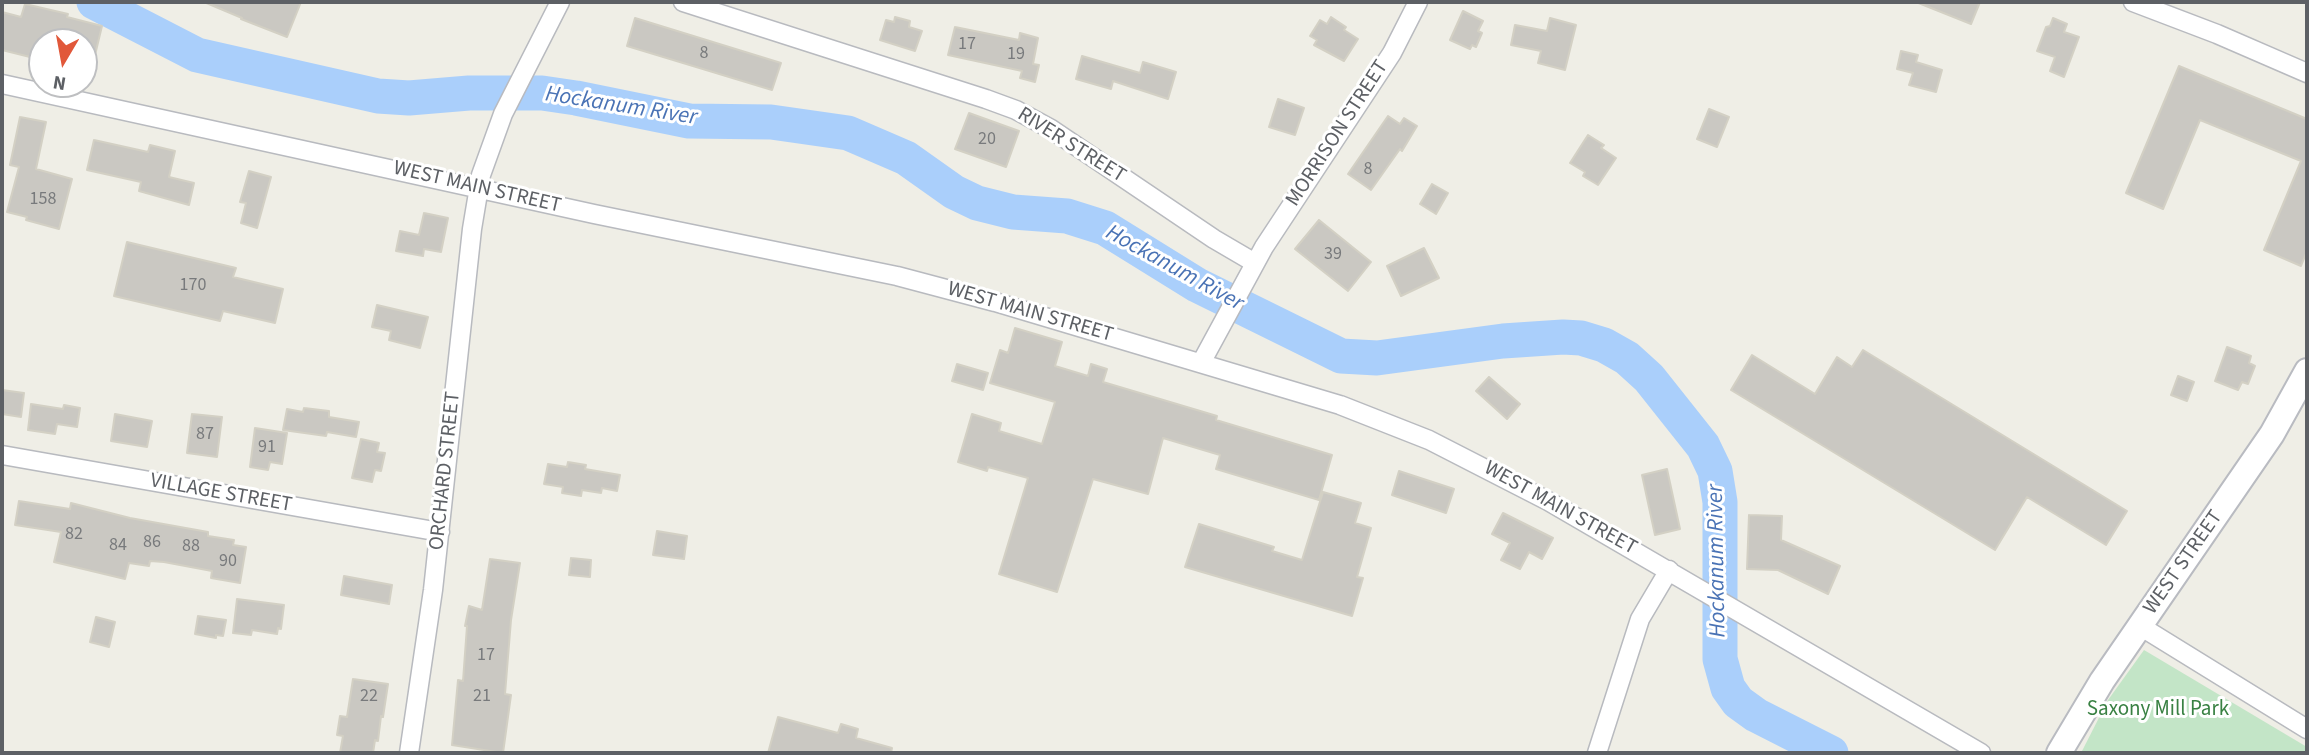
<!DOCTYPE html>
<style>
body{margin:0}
#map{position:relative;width:2309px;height:755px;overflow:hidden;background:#efeee6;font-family:"Source Sans 3",sans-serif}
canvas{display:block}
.frame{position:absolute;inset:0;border:4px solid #5d6065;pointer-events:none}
.north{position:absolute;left:28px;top:28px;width:70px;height:70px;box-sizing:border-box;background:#fff;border:2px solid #bebfc1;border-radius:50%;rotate:190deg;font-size:19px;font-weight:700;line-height:28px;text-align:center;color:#5d6065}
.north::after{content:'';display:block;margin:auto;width:24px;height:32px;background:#e1583a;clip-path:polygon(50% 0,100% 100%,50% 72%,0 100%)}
</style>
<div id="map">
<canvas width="2309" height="755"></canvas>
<div class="frame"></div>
<div class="north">N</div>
</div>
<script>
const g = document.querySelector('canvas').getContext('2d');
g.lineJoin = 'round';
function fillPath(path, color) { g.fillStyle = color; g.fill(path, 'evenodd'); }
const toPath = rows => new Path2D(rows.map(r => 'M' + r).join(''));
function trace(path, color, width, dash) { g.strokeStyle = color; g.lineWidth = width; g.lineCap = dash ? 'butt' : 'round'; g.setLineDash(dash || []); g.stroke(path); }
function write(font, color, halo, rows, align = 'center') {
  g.font = font + ' "Source Sans 3",sans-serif'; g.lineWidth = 6; g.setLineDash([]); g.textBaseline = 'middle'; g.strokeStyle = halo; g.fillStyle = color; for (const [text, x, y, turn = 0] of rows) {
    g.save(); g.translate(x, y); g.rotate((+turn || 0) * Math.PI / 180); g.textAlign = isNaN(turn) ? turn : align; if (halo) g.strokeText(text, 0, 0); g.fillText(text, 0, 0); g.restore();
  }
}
fillPath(toPath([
 [2144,650,2307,747,2307,753,2081,753,2108,700]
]), '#c3e5c7');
trace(toPath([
 [94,2,197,55,378,96,409,98,469,93,542,93,576,98,689,121,771,122,848,133,906,158,954,192,977,203,1013,212,1067,216,1105,228,1197,285,1341,356,1377,358,1503,341,1563,337,1581,338,1604,345,1627,358,1649,378,1703,446,1715,471,1720,502,1720,659,1728,688,1738,702,1756,715,1831,753]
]), '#aacffb', 35);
const building = toPath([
 [204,2,301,2,287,37,241,19,242,18,204,2],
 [1916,2,1980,2,1971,24,1916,2],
 [25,4,68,14,67,17,102,26,90,76,84,75,84,42,42,42,42,60,2,50,2,12,21,17,25,4],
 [1463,11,1483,21,1478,31,1482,33,1476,47,1472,45,1470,49,1450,40,1463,11],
 [895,17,910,21,909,27,922,31,915,51,880,40,886,20,894,22,895,17],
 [1331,17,1346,27,1344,30,1358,39,1344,61,1314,45,1317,40,1310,36,1320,20,1327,24,1331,17],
 [635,18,781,63,772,90,627,46,635,18],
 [1550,18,1576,25,1565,70,1538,63,1541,51,1511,45,1515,25,1547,31,1550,18],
 [2053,18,2067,24,2064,32,2079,37,2064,77,2050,71,2055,57,2037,51,2046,27,2050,26,2053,18],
 [955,27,1019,40,1020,33,1038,38,1033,64,1039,65,1035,82,1020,78,1022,71,948,55,955,27],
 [1901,51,1918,55,1916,62,1942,70,1936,92,1909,85,1913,73,1897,69,1901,51],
 [1082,56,1140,73,1143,62,1176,72,1168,99,1113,81,1111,89,1076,79,1082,56],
 [2179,66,2307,119,2307,251,2301,266,2264,250,2301,161,2200,120,2163,209,2126,193,2179,66],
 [1278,99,1304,108,1295,135,1269,127,1278,99],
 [1709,109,1729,117,1717,147,1697,139,1709,109],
 [969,113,1019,131,1006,167,955,149,969,113],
 [1388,116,1400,124,1404,118,1417,126,1402,151,1400,149,1371,190,1348,174,1388,116],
 [20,117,46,122,36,169,72,179,59,229,26,220,27,217,7,212,19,167,10,165,20,117],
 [1588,135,1604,145,1601,148,1616,158,1598,185,1583,176,1585,172,1570,163,1588,135],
 [94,140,148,152,150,145,175,151,169,177,194,183,189,205,139,191,141,182,87,170,94,140],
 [249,171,271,177,257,228,241,223,246,203,240,202,249,171],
 [1432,184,1448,193,1436,214,1420,204,1432,184],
 [424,213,448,218,441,252,424,249,423,256,396,251,400,231,419,235,424,213],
 [1319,220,1371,262,1348,291,1295,249,1319,220],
 [127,242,236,268,233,277,283,289,275,323,223,311,220,321,114,296,127,242],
 [1424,248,1439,278,1401,296,1387,266,1424,248],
 [377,305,428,317,420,348,389,340,391,331,372,327,377,305],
 [1015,328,1062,342,1055,366,1088,376,1091,364,1107,369,1103,382,1217,416,1216,420,1332,455,1319,500,1216,469,1220,455,1163,438,1148,494,1093,479,1057,592,999,574,1028,478,988,467,987,471,958,462,972,414,1001,423,999,431,1042,444,1055,402,990,383,1000,350,1008,353,1015,328],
 [2227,347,2251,356,2249,363,2255,366,2248,384,2242,382,2238,390,2215,381,2227,347],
 [1863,350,2127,511,2106,545,2027,497,1995,550,1731,390,1752,355,1815,394,1837,357,1852,367,1863,350],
 [957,364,988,373,983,390,952,381,957,364],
 [2178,376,2194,382,2187,401,2171,395,2178,376],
 [1489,377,1520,404,1507,419,1476,391,1489,377],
 [2,390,24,393,21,417,2,414,2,390],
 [31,404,63,409,64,405,80,408,77,427,57,424,55,434,28,430,31,404],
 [304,408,329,411,329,417,359,422,356,437,327,432,326,436,283,430,287,409,303,412,304,408],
 [115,414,152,421,147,447,111,441,115,414],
 [192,414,222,417,217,457,187,453,192,414],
 [255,428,287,433,282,464,270,462,268,470,250,467,255,428],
 [361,439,379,443,377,452,385,453,381,471,375,470,372,482,352,478,361,439],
 [568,462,586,465,585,469,620,475,617,491,602,488,601,493,582,490,581,496,562,493,563,487,544,484,548,464,567,467,568,462],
 [1667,469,1680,529,1655,535,1642,475,1667,469],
 [1399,471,1454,489,1446,513,1392,495,1399,471],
 [1323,492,1361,503,1355,523,1371,528,1357,577,1363,578,1352,616,1185,567,1199,524,1274,547,1272,551,1302,560,1323,492],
 [19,501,70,509,71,503,130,518,208,532,208,536,234,540,233,545,246,547,240,583,211,578,212,571,164,562,150,561,149,566,129,563,125,579,54,562,61,532,15,525,19,501],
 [1503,513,1553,538,1542,559,1529,552,1520,569,1501,560,1510,543,1492,534,1503,513],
 [1749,515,1782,516,1781,540,1840,566,1828,594,1778,570,1747,569,1749,515],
 [657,531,687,536,684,559,653,555,657,531],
 [571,558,591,560,590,577,569,575,571,558],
 [490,559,520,563,511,620,505,694,511,695,503,753,452,745,458,680,463,681,467,626,465,626,469,606,482,610,490,559],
 [344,576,392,585,389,604,341,595,344,576],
 [237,599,284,605,281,629,278,628,277,634,252,630,251,635,233,633,237,599],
 [198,616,226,620,223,636,216,635,216,638,195,634,198,616],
 [96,617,115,622,109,647,90,642,96,617],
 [353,679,388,684,383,717,381,716,378,741,375,740,373,753,340,753,343,736,337,735,340,716,347,717,353,679],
 [778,717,838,733,841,724,858,729,856,738,892,748,891,753,768,753,778,717]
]);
fillPath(building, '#cac8c2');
trace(building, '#d3d0c4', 2);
const street = toPath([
 [683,2,986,99,1016,110,1051,129,1214,239,1255,263],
 [2133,2,2217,34,2307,73],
 [2,84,594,214,897,276,995,302,1340,405,1429,440,1548,501,1981,753],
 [1201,363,1264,247,1392,53,1418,2],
 [2,455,440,532],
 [2140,626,2307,729],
 [409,753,433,590,472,229,481,175,503,114,560,2],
 [1597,753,1640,619,1669,570]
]);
const secondary = toPath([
 [2059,753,2102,681,2272,434,2307,371]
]);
trace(street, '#b8babf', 21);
trace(secondary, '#b9bbc1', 28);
trace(street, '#fff', 18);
trace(secondary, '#fff', 24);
write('18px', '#787a7c', null, [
 ["17",967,45],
 ["8",704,54],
 ["19",1016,55],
 ["20",987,140],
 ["8",1368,170],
 ["158",43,200],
 ["39",1333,255],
 ["170",193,286],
 ["87",205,435],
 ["91",267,448],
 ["82",74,535],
 ["86",152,543],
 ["84",118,546],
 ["88",191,547],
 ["90",228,562],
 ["17",486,656],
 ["22",369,697],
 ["21",482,697]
]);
write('21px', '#5d6065', '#fff', [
 ["MORRISON STREET",1338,134,-57],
 ["RIVER STREET",1071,146,32],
 ["WEST MAIN STREET",477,188,13],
 ["WEST MAIN STREET",1030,313,16],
 ["ORCHARD STREET",446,471,-84],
 ["VILLAGE STREET",221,494,10],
 ["WEST MAIN STREET",1560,509,29],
 ["WEST STREET",2184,563,-55]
]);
write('21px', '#398143', '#fff', [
 ["Saxony Mill Park",2158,710]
]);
write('italic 23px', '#4a73b5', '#fff', [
 ["Hockanum River",621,107,9],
 ["Hockanum River",1174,269,29],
 ["Hockanum River",1718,561,-91]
]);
</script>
